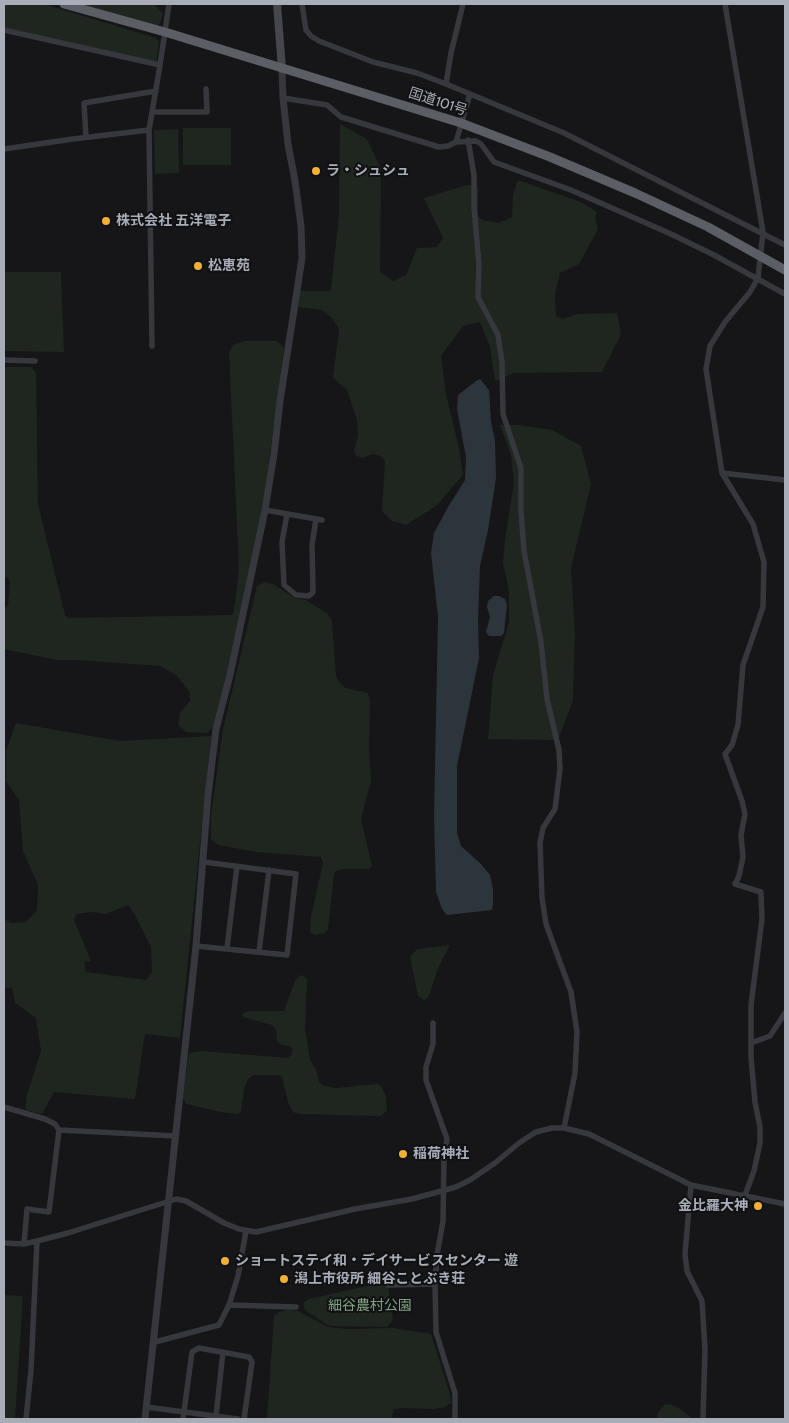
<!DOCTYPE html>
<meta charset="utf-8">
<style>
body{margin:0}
#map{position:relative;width:789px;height:1423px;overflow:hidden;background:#161618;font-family:Cabin,sans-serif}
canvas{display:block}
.frame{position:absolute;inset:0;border:5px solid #a8adb8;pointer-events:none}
</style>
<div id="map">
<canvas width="789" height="1423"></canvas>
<div class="frame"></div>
</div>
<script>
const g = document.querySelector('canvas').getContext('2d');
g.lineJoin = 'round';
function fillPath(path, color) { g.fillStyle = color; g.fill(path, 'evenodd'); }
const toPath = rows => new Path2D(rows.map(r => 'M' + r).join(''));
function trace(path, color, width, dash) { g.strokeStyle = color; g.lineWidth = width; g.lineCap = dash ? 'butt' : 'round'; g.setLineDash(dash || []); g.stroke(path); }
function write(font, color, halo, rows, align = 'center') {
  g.font = font + ' Cabin,"Noto Sans JP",sans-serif'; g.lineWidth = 4; g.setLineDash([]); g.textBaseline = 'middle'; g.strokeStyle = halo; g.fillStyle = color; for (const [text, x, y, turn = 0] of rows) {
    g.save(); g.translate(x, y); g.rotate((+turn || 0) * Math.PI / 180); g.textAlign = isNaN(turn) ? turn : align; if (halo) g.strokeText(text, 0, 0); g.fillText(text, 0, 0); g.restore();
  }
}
fillPath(toPath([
 [4,4,44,4,156,38,159,42,156,63,4,27],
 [79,4,150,4,155,5,163,14,160,24,156,26],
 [340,124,367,139,381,169,380,272,393,281,406,275,417,248,437,247,443,238,424,198,467,185,478,186,478,216,482,220,499,223,512,217,513,195,518,180,581,202,597,212,595,217,598,229,579,264,560,273,555,294,556,316,563,319,577,314,617,313,621,334,602,372,514,373,495,381,490,347,480,322,463,326,441,356,446,394,459,448,463,475,436,506,406,525,392,521,382,511,385,461,381,456,372,454,363,458,356,456,354,451,358,436,357,420,347,390,333,378,339,329,332,318,322,310,298,307,299,291,331,291,339,214],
 [183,128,231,128,231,165,183,165],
 [178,129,179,173,155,174,154,130],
 [4,272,61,272,64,352,4,351],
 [245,341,277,341,284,348,263,506,220,707,213,727,207,733,186,732,178,725,180,713,190,701,189,691,176,675,160,666,77,660,57,660,4,649,4,609,8,605,10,582,9,579,4,576,4,367,31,367,36,373,38,504,65,615,68,618,230,615,233,614,235,603,239,570,229,352,233,345],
 [500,425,519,425,552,430,581,446,591,484,571,568,575,634,573,700,558,740,488,739,493,675,509,622,509,591,503,563,505,539,514,483,511,455],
 [265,582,273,584,295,598,306,600,328,614,332,621,336,676,339,682,345,688,368,693,370,701,369,746,371,780,361,819,372,866,369,869,344,869,336,871,334,874,328,929,325,933,314,935,310,932,311,916,323,863,321,857,256,852,219,845,211,840,211,815,223,729,257,586],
 [16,723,120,741,211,736,180,1038,145,1034,135,1099,54,1092,42,1114,26,1110,26,1098,41,1051,36,1018,15,1003,12,988,4,988,4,919,11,923,26,922,37,910,38,885,23,851,19,800,6,781,6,750],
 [128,905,135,915,151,947,152,972,146,980,86,972,84,962,91,961,74,920,76,914,92,912,106,914],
 [449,945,449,947,438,968,428,998,424,1000,418,996,410,957,417,949],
 [302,975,307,979,305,1028,310,1060,316,1069,319,1082,324,1086,336,1088,376,1084,381,1086,386,1096,387,1110,381,1116,299,1114,293,1112,288,1102,282,1077,278,1075,253,1075,248,1079,244,1089,241,1111,238,1114,226,1113,186,1104,183,1098,189,1053,202,1051,288,1058,291,1055,293,1049,289,1046,281,1045,277,1041,276,1029,272,1025,243,1017,242,1014,248,1011,284,1011,295,981,299,976],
 [376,1284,388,1285,393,1320,387,1327,329,1326,305,1310,303,1303,309,1299],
 [4,1295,23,1296,15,1419,4,1419],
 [289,1309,298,1311,328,1327,348,1329,393,1328,431,1334,450,1394,451,1403,445,1407,434,1409,400,1408,393,1410,392,1419,267,1419,274,1316,279,1312],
 [670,1404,680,1409,693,1419,658,1419,657,1414,664,1405]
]), '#1e261f');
fillPath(toPath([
 [480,379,489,390,491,422,495,441,496,478,488,530,480,566,478,619,479,658,457,766,457,833,461,846,481,864,490,875,493,889,493,903,492,910,447,915,442,909,436,892,434,817,438,617,431,553,434,533,448,507,465,480,466,457,457,409,458,395,476,381],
 [494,596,499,596,505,599,507,605,504,633,501,636,489,636,486,632,490,617,487,607,488,601]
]), '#2c353c');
trace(toPath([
 [302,4,306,30,311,36,319,41,373,62,417,73,446,84,564,133,785,245],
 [725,4,763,232,758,278,750,292,725,322,710,346,706,369,722,473,753,524,764,562,763,607,743,665,738,725,732,745,725,754,742,801,745,814,741,835,743,857,739,876,735,884,761,892,762,919,751,1005,751,1057,755,1102,760,1127,760,1143,754,1171,745,1195],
 [4,30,160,65],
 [446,84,451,53,463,4],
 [283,98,327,105,341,117,439,147,448,146,456,142,476,141,481,144,494,162,571,190,671,234,714,255,785,294],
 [152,112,207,112,206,89],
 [86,137,84,103,156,91],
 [468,140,474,175,474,207,479,265,478,297,498,335,502,362,503,414,521,468,521,511,524,551,541,642,547,699,559,750,560,769,555,809,543,828,540,843,542,898,546,924,571,992,577,1032,575,1073,564,1128],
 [456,142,470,94],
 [4,149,73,139,149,130],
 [152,346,149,130,160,65,169,4],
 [4,360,35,361],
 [722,473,785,480],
 [265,510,322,520],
 [287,514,282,542,284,585,296,595,309,596,313,592,312,545,316,519],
 [196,946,287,955,296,874,204,862],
 [227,948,237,866],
 [259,952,269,870],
 [433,1023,433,1044,426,1067,426,1080,447,1139,444,1158,443,1221,437,1255,435,1284,436,1332,455,1393,455,1419],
 [751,1043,770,1036,785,1013],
 [4,1107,45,1119,55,1124,59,1130,49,1212,27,1209,24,1244],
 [59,1130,176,1136],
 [691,1185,685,1254,687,1271,702,1301,705,1349,703,1419],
 [4,1243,24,1244,37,1241,68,1233,176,1199,186,1201,224,1223,239,1229,256,1232,355,1209,412,1199,456,1187,470,1180,495,1163,519,1143,536,1132,552,1128,564,1128,589,1134,691,1185,785,1204],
 [388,1285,435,1284],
 [229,1305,296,1307],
 [155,1342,219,1325,229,1305,238,1276,246,1231],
 [146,1407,238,1419],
 [216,1416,223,1352],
 [26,1419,31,1370,37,1241],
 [183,1419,192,1352,199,1348,249,1357,252,1362,244,1419]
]), '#37383d', 5.5);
trace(toPath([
 [145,1419,196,946,208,795,216,729,230,675,265,510,274,454,280,401,302,258,301,226,295,181,288,144,283,98,282,69]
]), '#37383d', 7);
trace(toPath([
 [277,4,282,69]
]), '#45474d', 8);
trace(toPath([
 [64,4,165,32,461,123,550,157,635,193,708,227,785,270]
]), '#5b5e65', 9);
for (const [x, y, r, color] of [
 [316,171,5,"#f2b134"],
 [106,221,5,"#f2b134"],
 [198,266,5,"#f2b134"],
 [403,1154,5,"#f2b134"],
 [758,1206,5,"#f2b134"],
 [225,1261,5,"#f2b134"],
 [284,1279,5,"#f2b134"]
]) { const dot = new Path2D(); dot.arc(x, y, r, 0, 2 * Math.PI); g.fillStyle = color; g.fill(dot); trace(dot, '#111113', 2); }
write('14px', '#a8adb8', '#111113', [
 ["国道101号",438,102,18]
]);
write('bold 14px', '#a8adb8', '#111113', [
 ["ラ・シュシュ",326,171],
 ["株式会社 五洋電子",116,221],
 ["松恵苑",208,266],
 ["稲荷神社",413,1154],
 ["金比羅大神",748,1206,"right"],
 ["ショートステイ和・デイサービスセンター 遊",235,1261],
 ["潟上市役所 細谷ことぶき荘",294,1279]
], 'left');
write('14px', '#7fa381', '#111113', [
 ["細谷農村公園",370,1306]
]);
</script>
